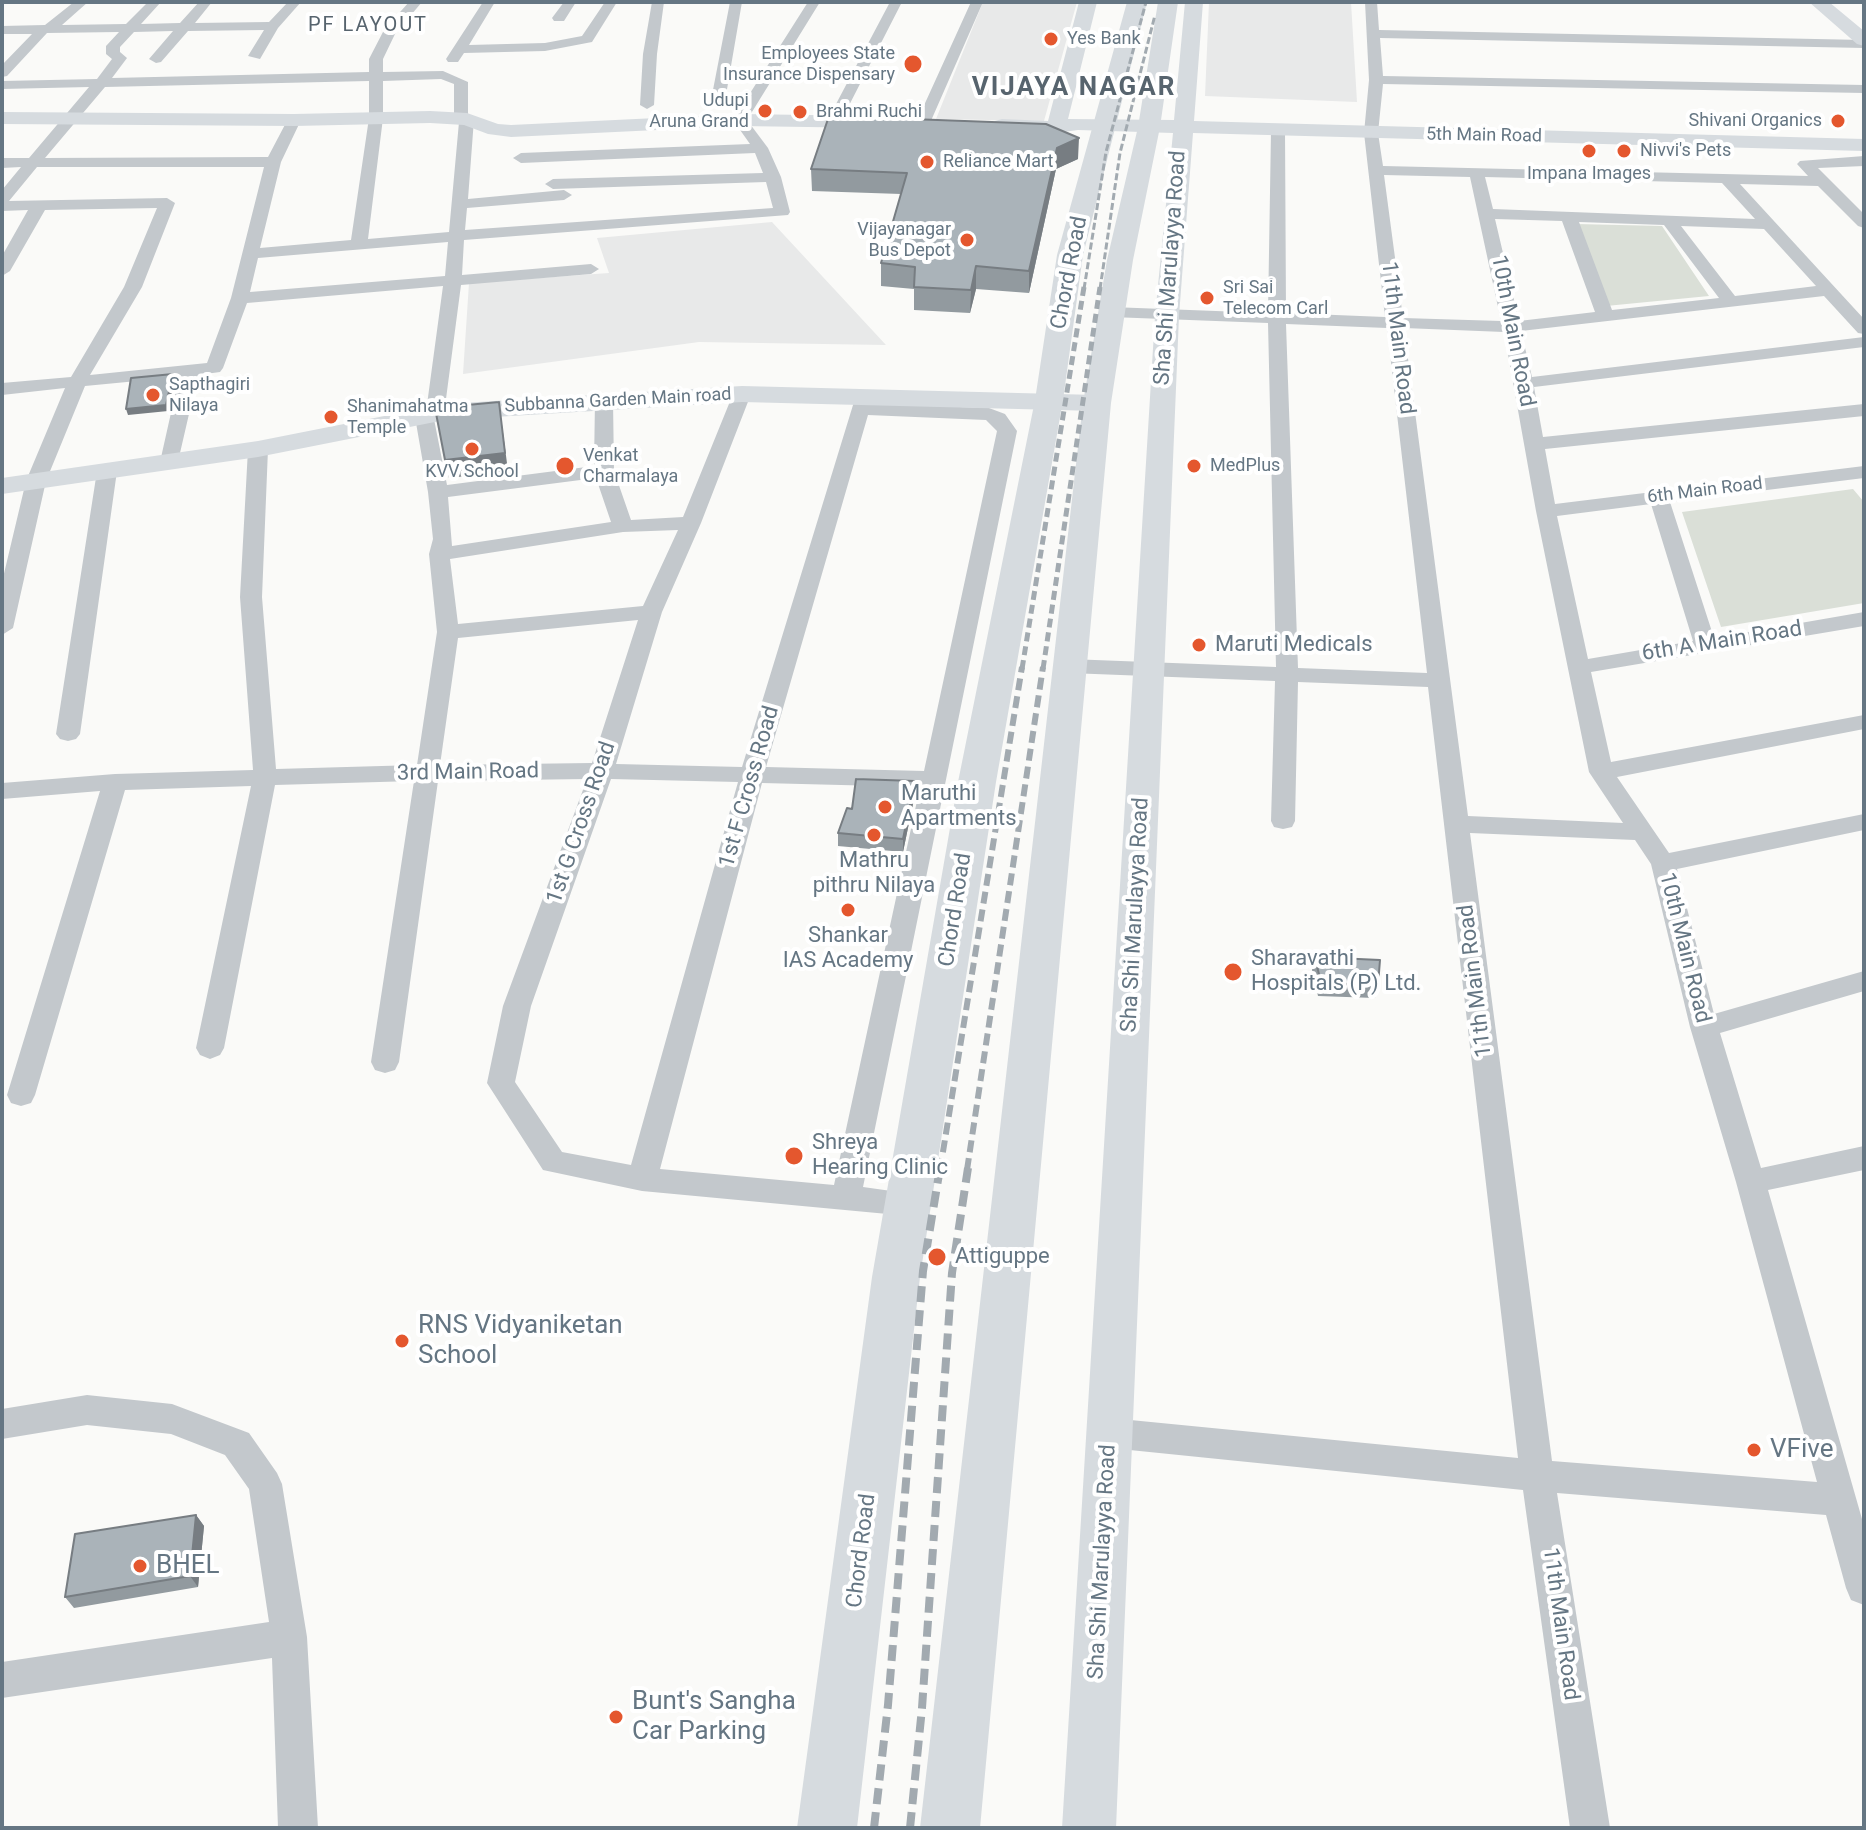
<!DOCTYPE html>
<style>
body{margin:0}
#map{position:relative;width:1866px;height:1830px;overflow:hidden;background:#fafaf8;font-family:Roboto,sans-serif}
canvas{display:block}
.frame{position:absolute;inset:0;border:4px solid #657683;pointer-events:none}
</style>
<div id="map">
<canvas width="1866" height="1830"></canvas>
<div class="frame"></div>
</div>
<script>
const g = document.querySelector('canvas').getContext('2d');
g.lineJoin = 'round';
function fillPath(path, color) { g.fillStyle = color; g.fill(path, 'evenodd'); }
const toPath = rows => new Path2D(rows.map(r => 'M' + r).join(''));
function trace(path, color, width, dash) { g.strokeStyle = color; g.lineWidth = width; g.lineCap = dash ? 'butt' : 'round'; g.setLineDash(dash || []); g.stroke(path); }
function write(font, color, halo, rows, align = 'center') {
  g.font = font + ' Roboto,sans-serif'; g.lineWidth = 8; g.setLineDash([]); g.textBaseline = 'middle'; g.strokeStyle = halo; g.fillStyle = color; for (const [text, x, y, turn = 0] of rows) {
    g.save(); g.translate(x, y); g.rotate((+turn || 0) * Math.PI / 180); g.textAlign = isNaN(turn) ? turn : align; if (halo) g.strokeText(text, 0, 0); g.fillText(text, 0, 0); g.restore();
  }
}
fillPath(toPath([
 [983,2,1077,2,1044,121,936,119],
 [1209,2,1351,2,1357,102,1205,96],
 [772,222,886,345,699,342,463,374,469,283,609,273,597,238]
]), '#e8e9e9');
fillPath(toPath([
 [1576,224,1662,226,1709,296,1606,306],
 [1853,489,1864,502,1864,603,1721,627,1682,512]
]), '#dadfd7');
fillPath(toPath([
 [74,2,88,2,62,25,126,24,148,2,161,2,141,24,180,23,199,2,212,2,195,23,269,22,288,2,301,2,278,28,260,59,248,56,264,30,188,31,161,62,156,63,149,59,173,31,134,32,120,47,120,52,127,58,112,78,369,72,369,59,384,30,409,2,422,2,395,34,383,59,383,72,443,71,468,82,468,115,474,119,468,199,564,190,572,195,564,200,467,208,465,230,773,208,766,182,553,189,545,184,553,179,763,173,755,153,521,163,513,158,521,153,750,144,733,120,808,2,820,2,747,120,768,148,781,177,790,212,788,215,464,240,462,275,591,264,599,269,591,274,461,285,444,414,434,419,447,485,594,466,595,400,597,396,611,396,613,400,614,471,631,520,683,517,733,394,742,388,749,390,751,394,701,523,662,612,616,764,742,767,857,392,871,392,873,396,871,404,989,408,1005,414,1017,431,863,1187,920,1195,924,1204,920,1213,909,1216,642,1191,543,1170,487,1083,503,1006,587,779,438,781,399,1062,395,1070,385,1073,375,1070,371,1062,414,781,275,785,224,1048,220,1055,210,1059,200,1055,196,1048,251,786,125,790,35,1095,31,1103,21,1106,11,1103,7,1095,100,791,2,799,2,783,115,774,253,770,240,597,248,449,251,445,258,443,268,449,262,597,276,769,417,765,437,632,429,554,433,539,428,492,415,417,417,413,426,412,443,286,247,303,223,368,220,372,198,375,177,466,170,468,160,462,179,377,85,386,46,481,13,628,2,635,2,582,26,481,65,388,2,395,2,383,71,377,124,287,157,208,45,210,10,271,2,276,2,256,28,210,2,211,2,190,21,167,2,168,2,158,29,158,89,87,2,89,2,81,97,79,112,59,106,54,106,46,119,32,47,33,7,76,2,77,2,65,32,34,2,34,2,26,45,25,74,2],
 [441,79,454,84,454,118,459,122,449,232,368,239,383,118,383,81,441,79],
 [369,81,369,118,351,240,260,248,281,162,301,120,299,117,289,117,268,157,45,158,105,87,369,81],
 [37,167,264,167,231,298,207,363,90,375,142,287,175,203,167,198,9,201,37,167],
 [448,242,445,276,250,292,258,258,448,242],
 [868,415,986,420,997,431,924,771,766,767,868,415],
 [596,478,611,522,452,546,448,497,596,478],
 [678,530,643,606,458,624,450,559,623,532,678,530],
 [638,620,592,763,440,765,458,638,638,620],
 [611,779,738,782,631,1165,562,1152,515,1082,531,1006,611,779],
 [762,783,920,787,834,1185,660,1169,762,783],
 [483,2,495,2,469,45,545,43,582,36,605,2,617,2,592,42,545,51,464,53,458,62,448,62,446,59,483,2],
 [564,2,576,2,564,21,554,21,552,18,564,2],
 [652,2,664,2,657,54,654,105,647,109,640,105,643,54,652,2],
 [730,2,742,2,726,95,719,99,712,95,730,2],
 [890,2,902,2,841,121,834,125,829,124,827,121,890,2],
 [971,2,983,2,930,123,923,127,918,126,916,123,971,2],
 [1365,2,1377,2,1379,30,1864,40,1864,48,1380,38,1383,76,1864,85,1864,93,1383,84,1378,133,1383,166,1808,176,1797,164,1800,161,1864,156,1864,166,1818,168,1864,214,1864,228,1858,226,1818,186,1740,184,1864,319,1864,334,1858,333,1824,296,1521,331,1532,377,1864,337,1864,347,1534,387,1543,437,1864,404,1864,416,1545,449,1555,504,1864,466,1864,478,1670,502,1714,638,1864,612,1864,626,1591,672,1611,762,1864,715,1864,729,1617,777,1669,853,1864,814,1864,830,1677,869,1714,1014,1864,971,1864,991,1720,1033,1761,1168,1864,1146,1864,1170,1768,1190,1864,1526,1864,1605,1851,1600,1846,1588,1826,1515,1557,1493,1610,1828,1570,1828,1523,1490,1110,1448,1098,1444,1093,1433,1098,1422,1110,1418,1518,1458,1428,687,1298,682,1295,821,1292,827,1283,829,1274,827,1271,821,1275,681,1069,673,1061,671,1058,666,1061,661,1069,659,1276,667,1268,323,1111,317,1102,312,1111,307,1268,313,1271,131,1278,127,1285,131,1286,313,1385,317,1364,133,1369,80,1365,2],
 [1384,175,1470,177,1501,321,1403,318,1384,175],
 [1485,177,1722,183,1755,219,1493,209,1485,177],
 [1495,219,1562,221,1595,312,1519,321,1495,219],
 [1579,222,1664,225,1719,298,1612,310,1579,222],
 [1681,226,1764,229,1816,286,1735,296,1681,226],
 [1286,324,1387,328,1427,673,1298,668,1286,324],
 [1404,328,1504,332,1536,511,1589,772,1623,823,1468,816,1404,328],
 [1651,504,1693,641,1588,659,1557,516,1651,504],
 [1470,833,1635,840,1651,864,1690,1027,1736,1182,1817,1482,1552,1461,1470,833],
 [107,465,117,471,80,734,76,739,68,741,60,739,56,734,97,471,107,465],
 [87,1395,172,1404,249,1433,277,1473,282,1484,307,1637,318,1828,278,1828,272,1658,2,1698,2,1662,269,1622,249,1489,225,1455,171,1434,87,1425,2,1439,2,1409,87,1395]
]), '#c3c8cc');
fillPath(toPath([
 [1079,2,1097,2,1068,119,1174,120,1185,2,1203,2,1194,121,1864,139,1864,151,1193,133,1179,316,1116,1828,1062,1828,1155,316,1173,133,1078,130,1056,133,995,129,992,125,995,121,1002,119,1048,121,1079,2],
 [1809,2,1829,2,1864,31,1864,46,1857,44,1809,2],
 [430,111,467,113,498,124,511,125,740,114,875,116,885,122,875,128,740,126,511,137,488,134,464,125,430,123,294,126,2,124,2,112,294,114,430,111],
 [742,386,1097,395,1106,398,1110,403,1106,408,1097,411,742,402,445,420,258,457,2,494,2,478,258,441,445,404,742,386]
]), '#d6dbdf');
fillPath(toPath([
 [1127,2,1147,2,1083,255,1063,400,996,782,920,1277,857,1828,797,1828,872,1277,958,782,1035,400,1057,255,1127,2],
 [1158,2,1178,2,1160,127,1133,260,1111,403,980,1828,920,1828,1083,403,1107,260,1138,127,1158,2]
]), '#d6dbdf');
trace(toPath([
 [1084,289,1106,152,1146,2],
 [1100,289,1120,153,1155,15]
]), '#a2aab0', 3, [7, 3]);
trace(toPath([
 [1022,669,1084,287],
 [1043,669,1100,287]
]), '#a2aab0', 5, [9, 5]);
trace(toPath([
 [940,1170,1022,667],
 [967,1170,1043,667]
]), '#a2aab0', 6, [12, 6]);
trace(toPath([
 [874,1828,888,1705,923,1271,940,1168],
 [910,1828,922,1708,952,1273,968,1168]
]), '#a2aab0', 8, [16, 8]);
fillPath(toPath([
 [1078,159,1056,169,1029,293,976,289,970,313,914,310,914,289,881,286,881,263,901,194,812,191,811,169],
 [915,794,903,852,838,846,838,833,852,809],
 [1315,957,1378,985,1375,998,1318,996,1312,970],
 [196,1515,204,1526,198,1587,74,1608,65,1597]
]), '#929a9f');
fillPath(toPath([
 [1079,138,1078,159,1056,169,1029,293,1029,271,1057,148],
 [976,266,976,289,970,313,971,290],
 [173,374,175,380,168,411,128,415,126,409],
 [499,402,508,471,449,478,445,460],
 [915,781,915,794,903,852,903,839],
 [196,1515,204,1526,198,1587,190,1576]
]), '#777d82');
const building = toPath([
 [829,116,1046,124,1079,138,1057,148,1029,271,976,266,971,290,914,287,915,267,881,263,907,173,811,169,829,116],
 [173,374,166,405,126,409,131,378,173,374],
 [499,402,505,453,445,460,435,408,499,402],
 [856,779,915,781,903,839,838,833,847,808,852,809,856,779],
 [1315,957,1380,960,1378,985,1321,983,1315,957],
 [196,1515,190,1576,65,1597,75,1534,196,1515]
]);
fillPath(building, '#aab3b9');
trace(building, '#777d82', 2);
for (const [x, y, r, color] of [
 [1051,39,8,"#e4572e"],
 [913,64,10,"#e4572e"],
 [765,111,8,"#e4572e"],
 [800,112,8,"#e4572e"],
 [1838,121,8,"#e4572e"],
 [1589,151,8,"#e4572e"],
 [1624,151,8,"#e4572e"],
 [927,162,8,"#e4572e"],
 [967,240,8,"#e4572e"],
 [1207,298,8,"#e4572e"],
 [153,395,8,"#e4572e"],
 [331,417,8,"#e4572e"],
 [472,449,8,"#e4572e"],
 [565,466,10,"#e4572e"],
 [1194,466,8,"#e4572e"],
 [1199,645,8,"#e4572e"],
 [885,807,8,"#e4572e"],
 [874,835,8,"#e4572e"],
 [848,910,8,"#e4572e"],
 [1233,972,10,"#e4572e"],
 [794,1156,10,"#e4572e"],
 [937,1257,10,"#e4572e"],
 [402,1341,8,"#e4572e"],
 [1754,1450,8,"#e4572e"],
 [140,1566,8,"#e4572e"],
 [616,1717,8,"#e4572e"]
]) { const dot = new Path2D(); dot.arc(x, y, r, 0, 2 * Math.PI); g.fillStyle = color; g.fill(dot); trace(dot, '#fff', 3); }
write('18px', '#657683', '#fff', [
 ["Yes Bank",1067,39],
 ["Employees State",895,54,"right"],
 ["Insurance Dispensary",895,75,"right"],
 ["Udupi",749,101,"right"],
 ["Aruna Grand",749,122,"right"],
 ["Brahmi Ruchi",816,112],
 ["Shivani Organics",1822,121,"right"],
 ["Nivvi's Pets",1640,151],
 ["Reliance Mart",943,162],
 ["Impana Images",1589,174,"center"],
 ["Vijayanagar",951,230,"right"],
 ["Bus Depot",951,251,"right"],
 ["Sri Sai",1223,288],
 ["Telecom Carl",1223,309],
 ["Sapthagiri",169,385],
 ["Nilaya",169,406],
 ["Shanimahatma",347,407],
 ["Temple",347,428],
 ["Venkat",583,456],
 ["Charmalaya",583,477],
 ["MedPlus",1210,466],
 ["KVV School",472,472,"center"]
], 'left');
write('18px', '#657683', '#fff', [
 ["5th Main Road",1484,136,1],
 ["Subbanna Garden Main road",618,401,-3],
 ["6th Main Road",1705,491,-7]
]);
g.letterSpacing = '2px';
write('20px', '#57646e', '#fff', [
 ["PF LAYOUT",368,26]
]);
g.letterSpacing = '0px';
write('22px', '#657683', '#fff', [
 ["Sha Shi Marulayya Road",1171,268,-86],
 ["Chord Road",1070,273,-79],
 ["10th Main Road",1512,331,79],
 ["11th Main Road",1397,338,83],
 ["6th A Main Road",1722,642,-9],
 ["3rd Main Road",468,773,-1],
 ["1st F Cross Road",750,787,-74],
 ["1st G Cross Road",582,823,-71],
 ["Chord Road",956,910,-81],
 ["Sha Shi Marulayya Road",1136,915,-87],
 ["10th Main Road",1684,948,76],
 ["11th Main Road",1476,981,-97],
 ["Chord Road",862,1551,-83],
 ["Sha Shi Marulayya Road",1103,1562,-87],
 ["11th Main Road",1560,1624,82]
]);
write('22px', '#657683', '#fff', [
 ["Maruti Medicals",1215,645],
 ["Maruthi",901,794],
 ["Apartments",901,819],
 ["Mathru",874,861,"center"],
 ["pithru Nilaya",874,886,"center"],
 ["Shankar",848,936,"center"],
 ["IAS Academy",848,961,"center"],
 ["Sharavathi",1251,959],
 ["Hospitals (P) Ltd.",1251,984],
 ["Shreya",812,1143],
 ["Hearing Clinic",812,1168],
 ["Attiguppe",955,1257]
], 'left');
g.letterSpacing = '2px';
write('bold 26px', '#57646e', '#fff', [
 ["VIJAYA NAGAR",1074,88]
]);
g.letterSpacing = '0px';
write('26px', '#657683', '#fff', [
 ["RNS Vidyaniketan",418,1326],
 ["School",418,1356],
 ["VFive",1770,1450],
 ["BHEL",156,1566],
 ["Bunt's Sangha",632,1702],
 ["Car Parking",632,1732]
], 'left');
</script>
